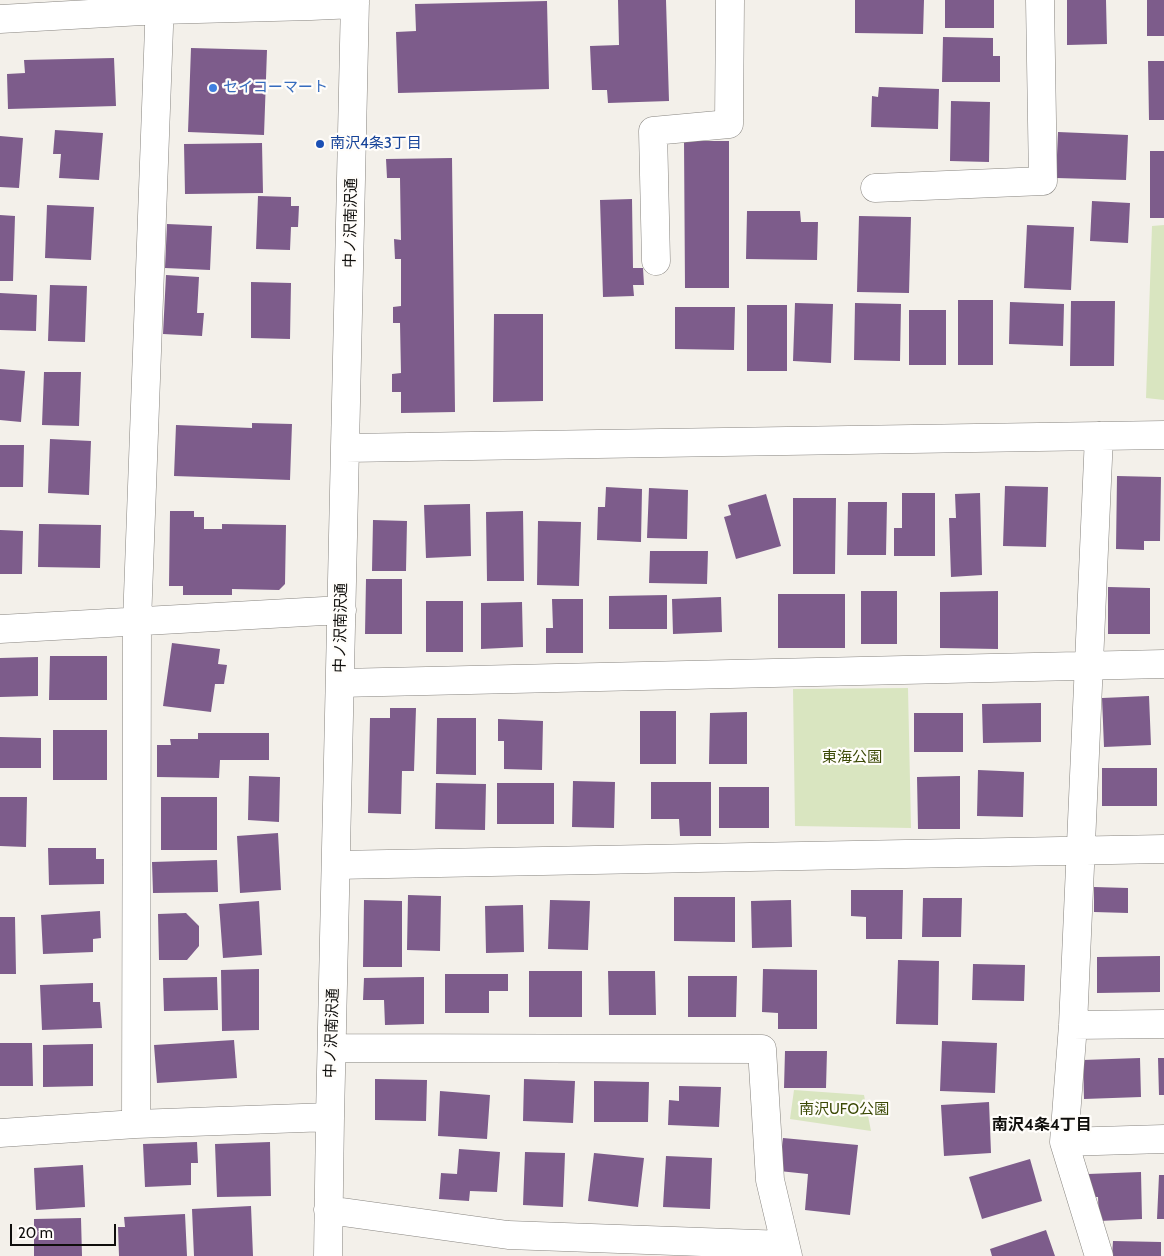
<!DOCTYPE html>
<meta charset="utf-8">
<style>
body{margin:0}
#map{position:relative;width:1164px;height:1256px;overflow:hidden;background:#f3f0ea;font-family:Cabin,sans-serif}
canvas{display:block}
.scale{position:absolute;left:10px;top:1224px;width:106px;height:22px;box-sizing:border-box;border:2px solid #0f0e0c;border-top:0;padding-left:6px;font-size:15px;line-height:18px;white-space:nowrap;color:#0f0e0c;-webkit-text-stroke:4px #fffdfa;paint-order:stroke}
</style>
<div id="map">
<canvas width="1164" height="1256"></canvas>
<div class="scale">20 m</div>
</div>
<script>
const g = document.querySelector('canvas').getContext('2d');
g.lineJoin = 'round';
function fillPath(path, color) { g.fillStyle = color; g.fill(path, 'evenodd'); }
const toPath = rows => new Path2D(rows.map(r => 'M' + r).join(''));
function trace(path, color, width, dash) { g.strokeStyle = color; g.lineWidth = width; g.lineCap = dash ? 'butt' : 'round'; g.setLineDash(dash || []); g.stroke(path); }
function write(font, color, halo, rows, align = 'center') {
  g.font = font + ' Cabin,"Noto Sans JP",sans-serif'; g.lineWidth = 4.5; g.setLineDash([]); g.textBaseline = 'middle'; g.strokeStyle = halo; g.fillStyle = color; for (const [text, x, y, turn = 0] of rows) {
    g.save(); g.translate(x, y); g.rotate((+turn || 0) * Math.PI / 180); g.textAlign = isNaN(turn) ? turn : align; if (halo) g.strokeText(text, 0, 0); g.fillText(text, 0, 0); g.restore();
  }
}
fillPath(toPath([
 [1164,225,1164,400,1146,398,1152,226],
 [908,688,911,828,795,826,793,689],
 [794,1090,864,1095,871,1131,790,1119]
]), '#d9e5c0');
fillPath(toPath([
 [618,0,666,0,669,101,608,103,607,90,592,90,590,46,619,45],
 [855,0,924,0,923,34,855,33],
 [945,0,994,0,994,28,945,28],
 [1067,0,1106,0,1107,44,1067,45],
 [1147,0,1164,0,1164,36,1147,36],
 [547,1,549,89,398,93,396,32,416,31,415,4],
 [943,37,993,38,993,56,1000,56,1000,82,942,82],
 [191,48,267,50,264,135,188,132],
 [114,58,116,106,8,109,7,74,25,73,24,60],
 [1148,61,1164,61,1164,120,1149,120],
 [879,87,939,89,938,129,871,127,872,96,878,97],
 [951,101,990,102,989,162,950,161],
 [55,130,103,133,99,180,59,178,61,154,53,154],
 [1058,132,1128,135,1126,180,1056,178],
 [0,136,23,138,19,188,0,187],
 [684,141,729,141,729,288,685,288],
 [262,143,263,193,185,194,184,144],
 [1150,151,1164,151,1164,218,1150,218],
 [452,158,455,412,401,413,401,392,392,392,392,374,401,373,400,323,393,323,393,307,401,306,401,259,395,259,394,239,401,240,400,178,387,178,386,159],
 [258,196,291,197,291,206,299,206,298,227,291,227,290,250,256,249],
 [632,199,633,268,643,268,644,285,633,285,634,296,603,297,600,200],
 [1092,201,1130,203,1128,243,1090,241],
 [47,205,94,207,91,260,45,258],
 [747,211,800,211,801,222,818,222,817,260,746,259],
 [0,215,15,216,13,281,0,281],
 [859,216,911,217,909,293,857,292],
 [167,224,212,226,210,270,165,268],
 [1027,225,1074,227,1071,290,1024,288],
 [166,275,199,277,197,313,204,313,202,336,163,334],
 [251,282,291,283,290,339,251,338],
 [50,285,87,286,85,342,48,341],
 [0,293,37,295,36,331,0,330],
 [958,300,993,300,993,365,958,365],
 [1071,301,1115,301,1114,366,1070,366],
 [1010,302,1064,304,1063,346,1009,344],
 [795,303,833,304,831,363,793,361],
 [855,303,901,304,900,361,854,360],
 [747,305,787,305,787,371,747,371],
 [675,307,735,307,734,350,675,349],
 [909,310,946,310,946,365,909,365],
 [494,314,543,314,543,401,493,402],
 [0,369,25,371,21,422,0,420],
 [44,372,81,372,79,426,42,425],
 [252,423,292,424,290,480,174,476,176,425,252,428],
 [50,439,91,441,89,495,48,493],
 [0,445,24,445,23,487,0,487],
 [1117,476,1161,477,1160,541,1144,541,1144,550,1116,549],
 [1005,486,1048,487,1046,547,1003,546],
 [606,487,642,489,641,542,597,540,598,507,605,507],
 [649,488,688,490,687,539,647,538],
 [902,493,935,493,935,556,894,556,894,528,902,528],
 [980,493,982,575,951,577,949,518,956,518,955,494],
 [766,494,781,546,736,559,724,517,731,515,728,505],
 [793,498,836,498,835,574,793,574],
 [848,502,887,502,886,555,847,555],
 [470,504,471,556,426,558,424,505],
 [170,511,194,511,194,517,204,517,204,529,222,529,222,524,286,525,285,584,279,590,232,589,232,595,183,595,183,586,169,586],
 [523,511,524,581,487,581,486,512],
 [373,520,407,521,406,571,372,571],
 [538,521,581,522,579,586,537,585],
 [39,524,101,525,100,568,38,567],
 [0,530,23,531,22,574,0,574],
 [650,551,708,551,707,584,649,583],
 [366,579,402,579,402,634,365,634],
 [1108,587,1150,588,1150,634,1108,634],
 [861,591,897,591,897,644,861,644],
 [998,591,998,649,940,648,940,592],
 [778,594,845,594,845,648,778,648],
 [667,595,667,629,609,629,609,596],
 [721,597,722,632,673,634,672,599],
 [552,599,583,599,583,653,546,653,546,628,553,628],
 [426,601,463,601,463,652,426,652],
 [522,602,523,647,481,649,481,603],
 [172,643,220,649,218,664,227,665,224,684,215,684,211,712,163,706],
 [50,656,107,656,107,700,49,700],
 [38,657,38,696,0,697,0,658],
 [1149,696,1151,745,1104,747,1102,698],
 [1041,703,1041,742,983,743,982,704],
 [390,708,416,708,414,771,402,771,401,814,368,813,370,718,390,718],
 [640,711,676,711,676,764,640,764],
 [747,712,747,764,709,764,710,713],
 [914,713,963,713,963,752,914,752],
 [437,718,476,718,476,775,436,774],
 [498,719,543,721,542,770,504,769,504,741,498,741],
 [53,730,107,730,107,780,53,780],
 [198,733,269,733,269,760,220,760,219,778,157,777,157,745,171,745,170,739,198,739],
 [0,737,41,738,41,768,0,768],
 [1102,768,1157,768,1157,806,1102,806],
 [978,770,1024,772,1023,817,977,816],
 [249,776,280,777,279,822,248,820],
 [960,776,960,829,918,829,917,777],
 [573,781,615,782,614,828,572,827],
 [651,782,711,782,711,836,680,836,679,819,651,819],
 [436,783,486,784,485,830,435,829],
 [497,783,554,783,554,824,497,824],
 [719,787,769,787,769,828,719,828],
 [0,797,27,797,26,847,0,846],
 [161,797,217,797,217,850,161,850],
 [278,833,281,890,240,893,237,836],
 [48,848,96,848,96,859,104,859,104,884,49,885],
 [217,860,218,892,153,893,152,862],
 [1094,887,1128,888,1128,913,1094,912],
 [851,890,903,890,902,939,866,939,866,917,851,916],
 [408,895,441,896,440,951,407,950],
 [674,897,735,897,735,942,674,941],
 [923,898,962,898,961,937,922,937],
 [364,900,402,901,402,967,363,967],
 [550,900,590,901,588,950,548,949],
 [791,900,792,947,752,948,751,901],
 [259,901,262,955,223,958,219,904],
 [523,905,524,952,486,953,485,906],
 [100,911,101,938,93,939,93,952,43,954,41,915],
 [186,913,199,926,199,946,187,960,159,960,158,914],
 [0,917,15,917,16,974,0,974],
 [1160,956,1160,992,1097,993,1097,957],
 [898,960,939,961,938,1025,896,1024],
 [973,964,1025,965,1024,1001,972,1000],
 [259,969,259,1030,222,1031,221,970],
 [763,969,817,970,817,1029,778,1029,778,1013,762,1012],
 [529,971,582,971,582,1017,529,1017],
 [608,971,655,971,656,1015,609,1015],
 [445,974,508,974,508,991,489,991,489,1013,445,1013],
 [688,976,737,976,736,1017,688,1017],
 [217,977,218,1010,164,1011,163,978],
 [424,977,424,1024,385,1025,384,1000,363,1000,364,978],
 [93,983,93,1002,100,1002,102,1028,42,1030,40,985],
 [234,1040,237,1078,157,1083,154,1045],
 [942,1041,997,1043,995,1093,940,1091],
 [0,1043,32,1043,33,1086,0,1086],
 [93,1044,93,1086,43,1087,43,1045],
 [785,1051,827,1051,826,1088,784,1088],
 [1140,1058,1141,1097,1084,1099,1083,1060],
 [1158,1058,1164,1058,1164,1095,1159,1095],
 [375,1079,427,1080,426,1121,375,1120],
 [524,1079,575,1081,573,1123,523,1121],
 [594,1081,649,1082,648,1122,594,1122],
 [679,1086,721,1087,719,1127,668,1125,669,1100,679,1101],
 [440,1091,490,1095,487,1139,438,1136],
 [989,1102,991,1153,944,1156,941,1105],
 [783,1138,858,1145,850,1215,805,1210,808,1174,779,1171],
 [197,1142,198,1163,191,1163,191,1185,145,1187,143,1144],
 [270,1142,271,1196,217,1197,215,1144],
 [459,1149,500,1152,497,1192,470,1191,469,1201,439,1199,441,1173,457,1174],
 [525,1152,565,1153,563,1207,523,1205],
 [594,1153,644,1158,638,1207,588,1201],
 [666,1156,712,1158,710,1209,663,1207],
 [1030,1159,1042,1201,982,1219,969,1177],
 [83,1165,85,1207,36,1210,34,1168],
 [1141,1172,1142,1219,1099,1221,1098,1197,1089,1197,1088,1174],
 [1159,1175,1164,1175,1164,1219,1157,1219],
 [251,1206,253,1256,194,1256,192,1209],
 [185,1214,187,1256,119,1256,118,1227,125,1227,124,1217],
 [81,1218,82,1256,34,1256,34,1219],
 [1046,1230,1055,1256,992,1256,990,1249],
 [1113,1241,1161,1242,1161,1256,1112,1256]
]), '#7d5c8b');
const minor = toPath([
 [0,19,160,10,311,6,355,4],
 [875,188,1043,181,1040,0],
 [656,261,653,131,729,124,730,0],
 [1099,436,1073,1025,1064,1142,1099,1256],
 [346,448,1164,435],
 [0,629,342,610],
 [340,683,1164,664],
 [336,865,1164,849],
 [1073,1025,1164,1024],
 [332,1048,762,1049,770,1180,788,1256],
 [136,1124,137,622,160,0],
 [0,1133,136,1124,330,1117],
 [1064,1142,1164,1139],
 [328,1210,508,1235,785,1245],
 [328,1256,330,1117,355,0]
]);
trace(minor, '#888580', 29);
trace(minor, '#fff', 28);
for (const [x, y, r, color] of [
 [213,88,5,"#3f7fe0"],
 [320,144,5,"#1a4fb4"]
]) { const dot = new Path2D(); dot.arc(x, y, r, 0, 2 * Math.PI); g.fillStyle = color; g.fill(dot); trace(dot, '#fffdfa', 2); }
write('15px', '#366cbe', '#fffdfa', [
 ["セイコーマート",223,88]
], 'left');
write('15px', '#164399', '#fffdfa', [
 ["南沢4条3丁目",330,144]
], 'left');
write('15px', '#0f0e0c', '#fffdfa', [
 ["中ノ沢南沢通",351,223,-89],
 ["中ノ沢南沢通",341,628,-89],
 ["中ノ沢南沢通",332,1033,-88]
]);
write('15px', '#3c4a06', '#fffdfa', [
 ["東海公園",852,758],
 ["南沢UFO公園",844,1110]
]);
write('bold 16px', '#0f0e0c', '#fffdfa', [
 ["南沢4条4丁目",1042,1125]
]);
</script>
